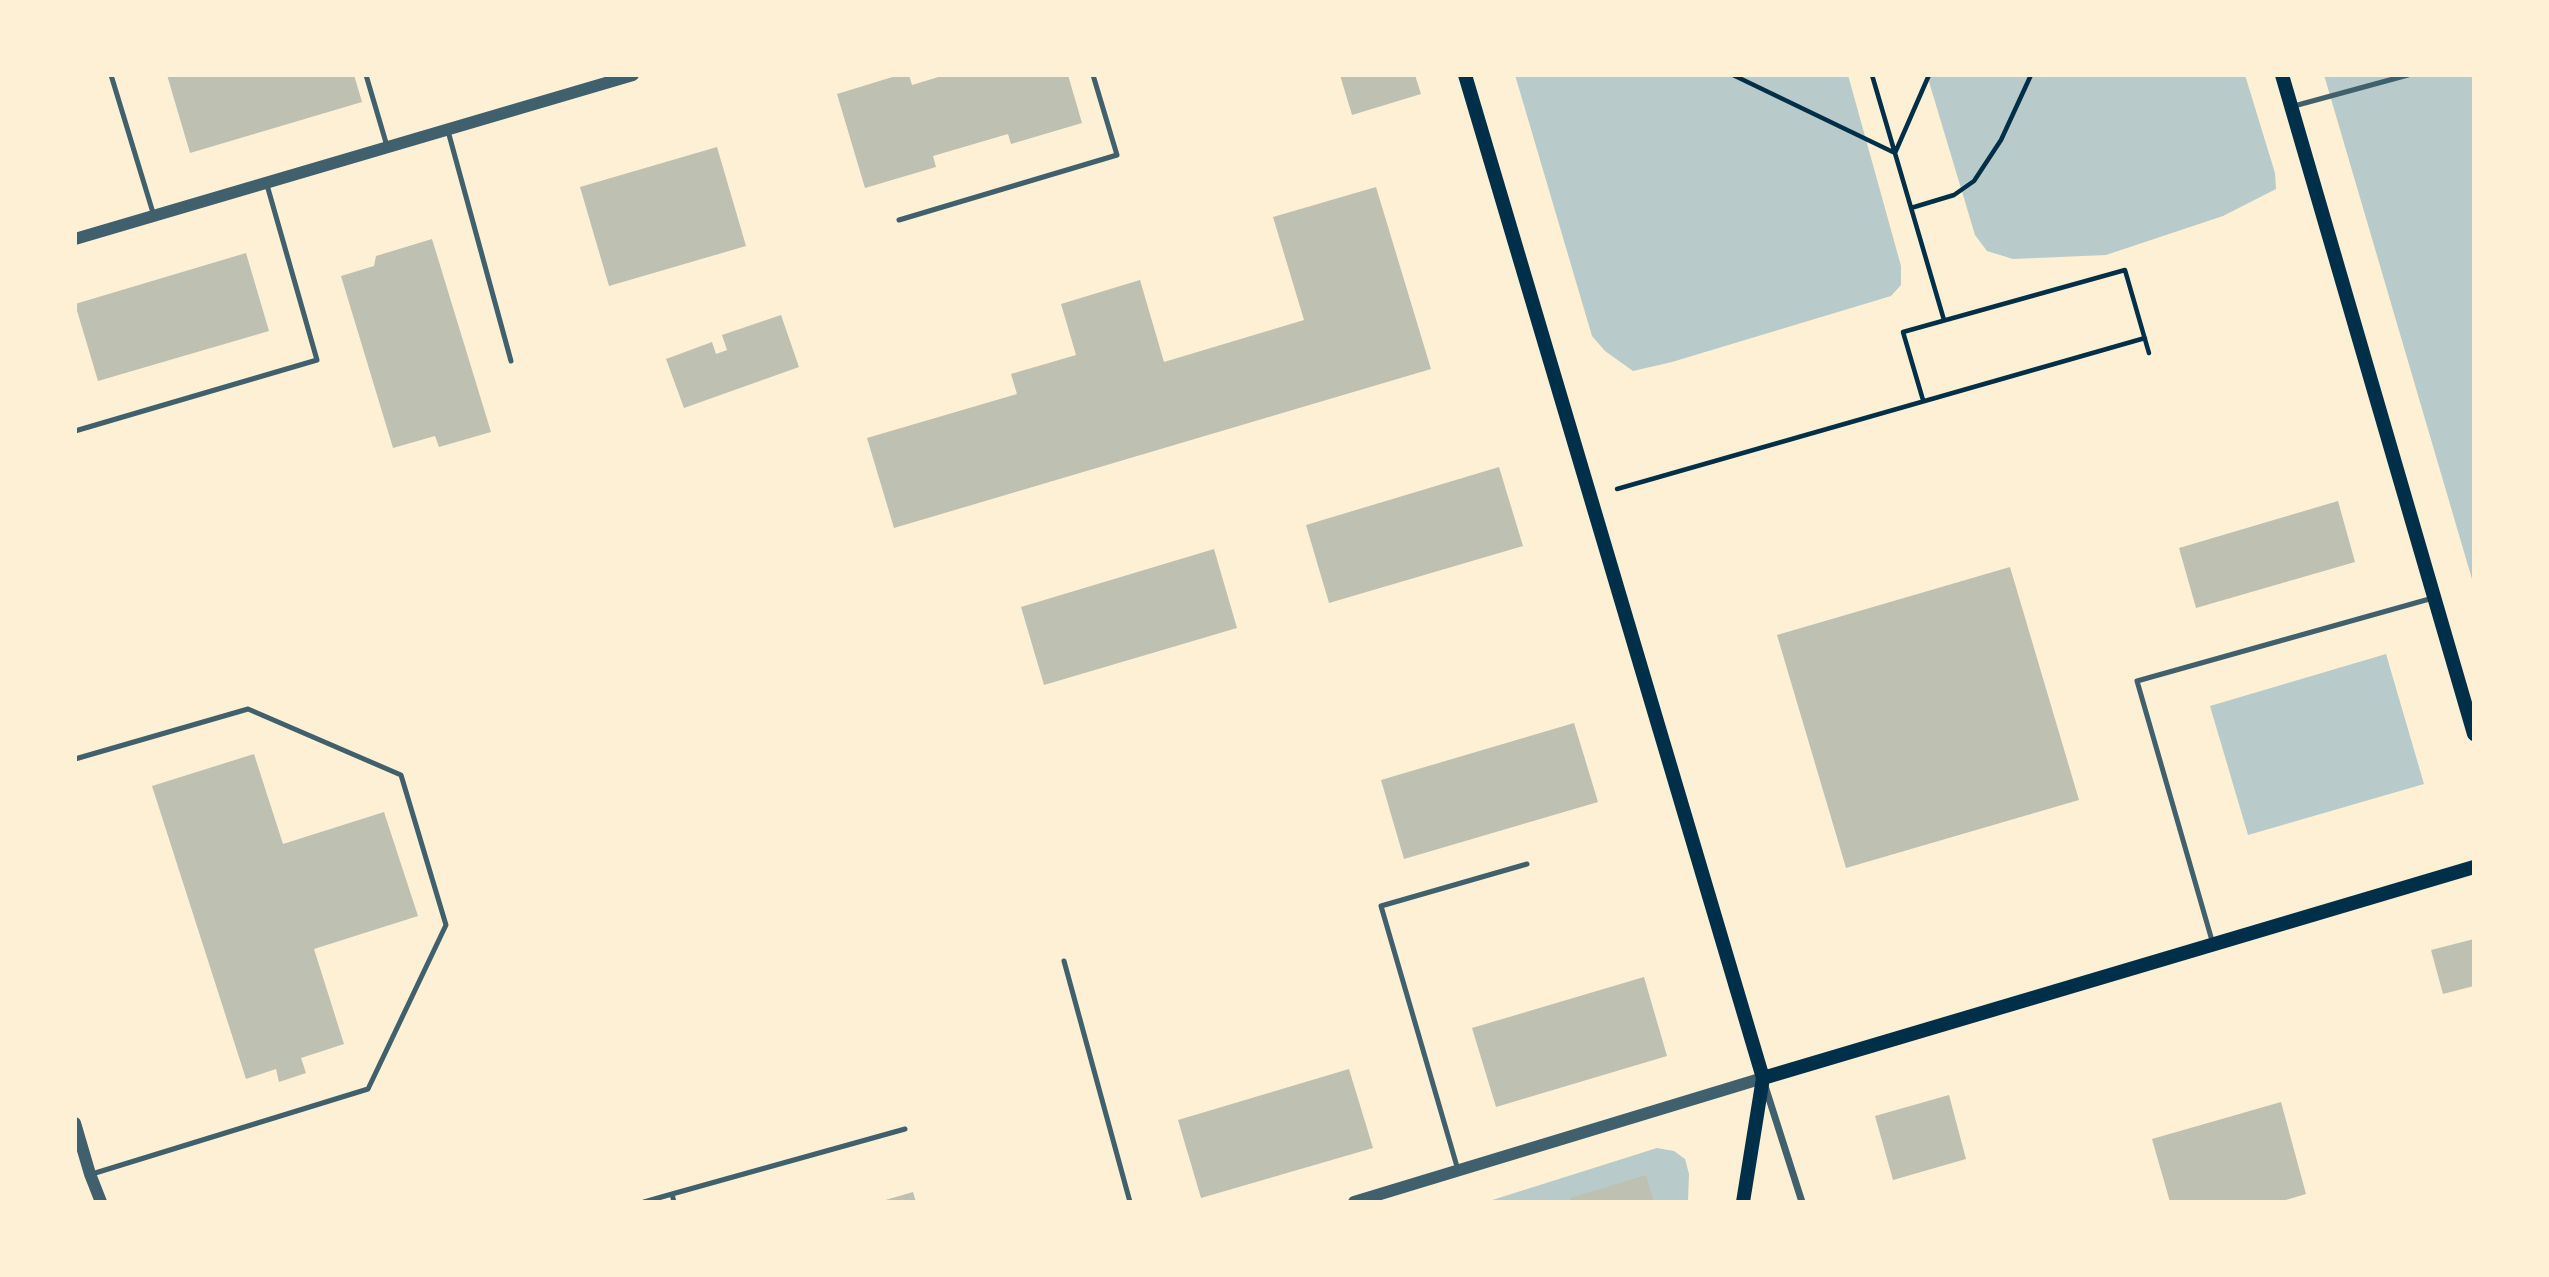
<!DOCTYPE html>
<style>
body{margin:0}
#map{position:relative;width:2549px;height:1277px;overflow:hidden;background:#fdf0d5;font-family:"PT Sans",sans-serif}
canvas{display:block}
.frame{position:absolute;inset:0;border:77px solid #fdf0d5;pointer-events:none}
</style>
<div id="map">
<canvas width="2549" height="1277"></canvas>
<div class="frame"></div>
</div>
<script>
const g = document.querySelector('canvas').getContext('2d');
g.lineJoin = 'round';
function fillPath(path, color) { g.fillStyle = color; g.fill(path, 'evenodd'); }
const toPath = rows => new Path2D(rows.map(r => 'M' + r).join(''));
function trace(path, color, width, dash) { g.strokeStyle = color; g.lineWidth = width; g.lineCap = dash ? 'butt' : 'round'; g.setLineDash(dash || []); g.stroke(path); }
fillPath(toPath([
 [1515,75,1848,75,1901,266,1901,285,1891,296,1672,362,1633,371,1605,351,1592,336],
 [1927,75,2245,75,2275,173,2276,189,2223,216,2106,255,2013,259,1987,251,1975,235],
 [2324,75,2474,75,2474,586],
 [2386,654,2424,784,2248,835,2210,706],
 [1657,1148,1674,1151,1685,1159,1689,1174,1688,1202,1486,1202]
]), '#b9caca');
fillPath(toPath([
 [167,75,354,75,362,102,190,153],
 [899,75,909,75,912,85,945,75,1068,75,1082,123,1011,144,1008,134,933,156,936,167,865,188,837,94],
 [1340,75,1415,75,1421,94,1352,115],
 [717,147,746,246,609,286,580,187],
 [1376,187,1431,369,894,528,867,438,1017,394,1011,374,1076,355,1061,304,1140,280,1164,362,1304,320,1273,217],
 [432,239,491,432,439,447,435,436,393,448,341,276,374,266,376,256],
 [246,253,269,331,98,381,75,304],
 [781,315,799,367,684,408,666,359,712,342,716,354,727,350,722,335],
 [1499,467,1523,546,1329,603,1306,525],
 [2338,501,2355,562,2196,608,2179,548],
 [1214,549,1237,628,1044,685,1021,607],
 [2010,567,2079,800,1846,868,1777,635],
 [1574,723,1598,802,1404,859,1381,780],
 [254,754,283,844,384,812,418,916,314,949,344,1044,301,1058,306,1073,279,1082,276,1069,246,1079,152,786],
 [2474,939,2474,986,2443,994,2431,950],
 [1644,977,1667,1056,1496,1107,1472,1028],
 [1349,1069,1373,1148,1201,1198,1178,1120],
 [1949,1095,1966,1159,1893,1180,1875,1116],
 [2281,1102,2306,1194,2279,1202,2170,1202,2152,1139],
 [1646,1175,1654,1202,1571,1202,1570,1198],
 [913,1192,916,1202,882,1202,882,1201]
]), '#bec0b2');
trace(toPath([
 [1733,75,1895,153,1929,75],
 [1872,75,1944,320],
 [1911,208,1954,195,1974,181,2001,140,2031,75],
 [1923,400,1903,332,2125,270,2149,353],
 [1617,489,2145,338]
]), '#003049', 4.5);
trace(toPath([
 [111,75,154,216],
 [366,75,387,146],
 [2294,106,2408,75],
 [448,131,511,361],
 [899,220,1117,155,1093,75],
 [75,431,317,360,267,185],
 [75,759,248,709,401,775,446,925,368,1089,92,1174],
 [2213,944,2137,681,2433,598],
 [1064,961,1130,1202],
 [1458,1170,1381,906,1527,864],
 [644,1202,672,1194],
 [674,1202,672,1194,905,1129]
]), '#3f606c', 5);
trace(toPath([
 [1765,1086,1802,1202]
]), '#3f606c', 7);
trace(toPath([
 [75,239,633,75],
 [75,1123,90,1174,101,1202],
 [1354,1202,1763,1078]
]), '#3f606c', 12);
trace(toPath([
 [1465,75,1763,1078,1743,1202],
 [2282,75,2474,734],
 [1763,1078,2474,867]
]), '#003049', 14);
</script>
